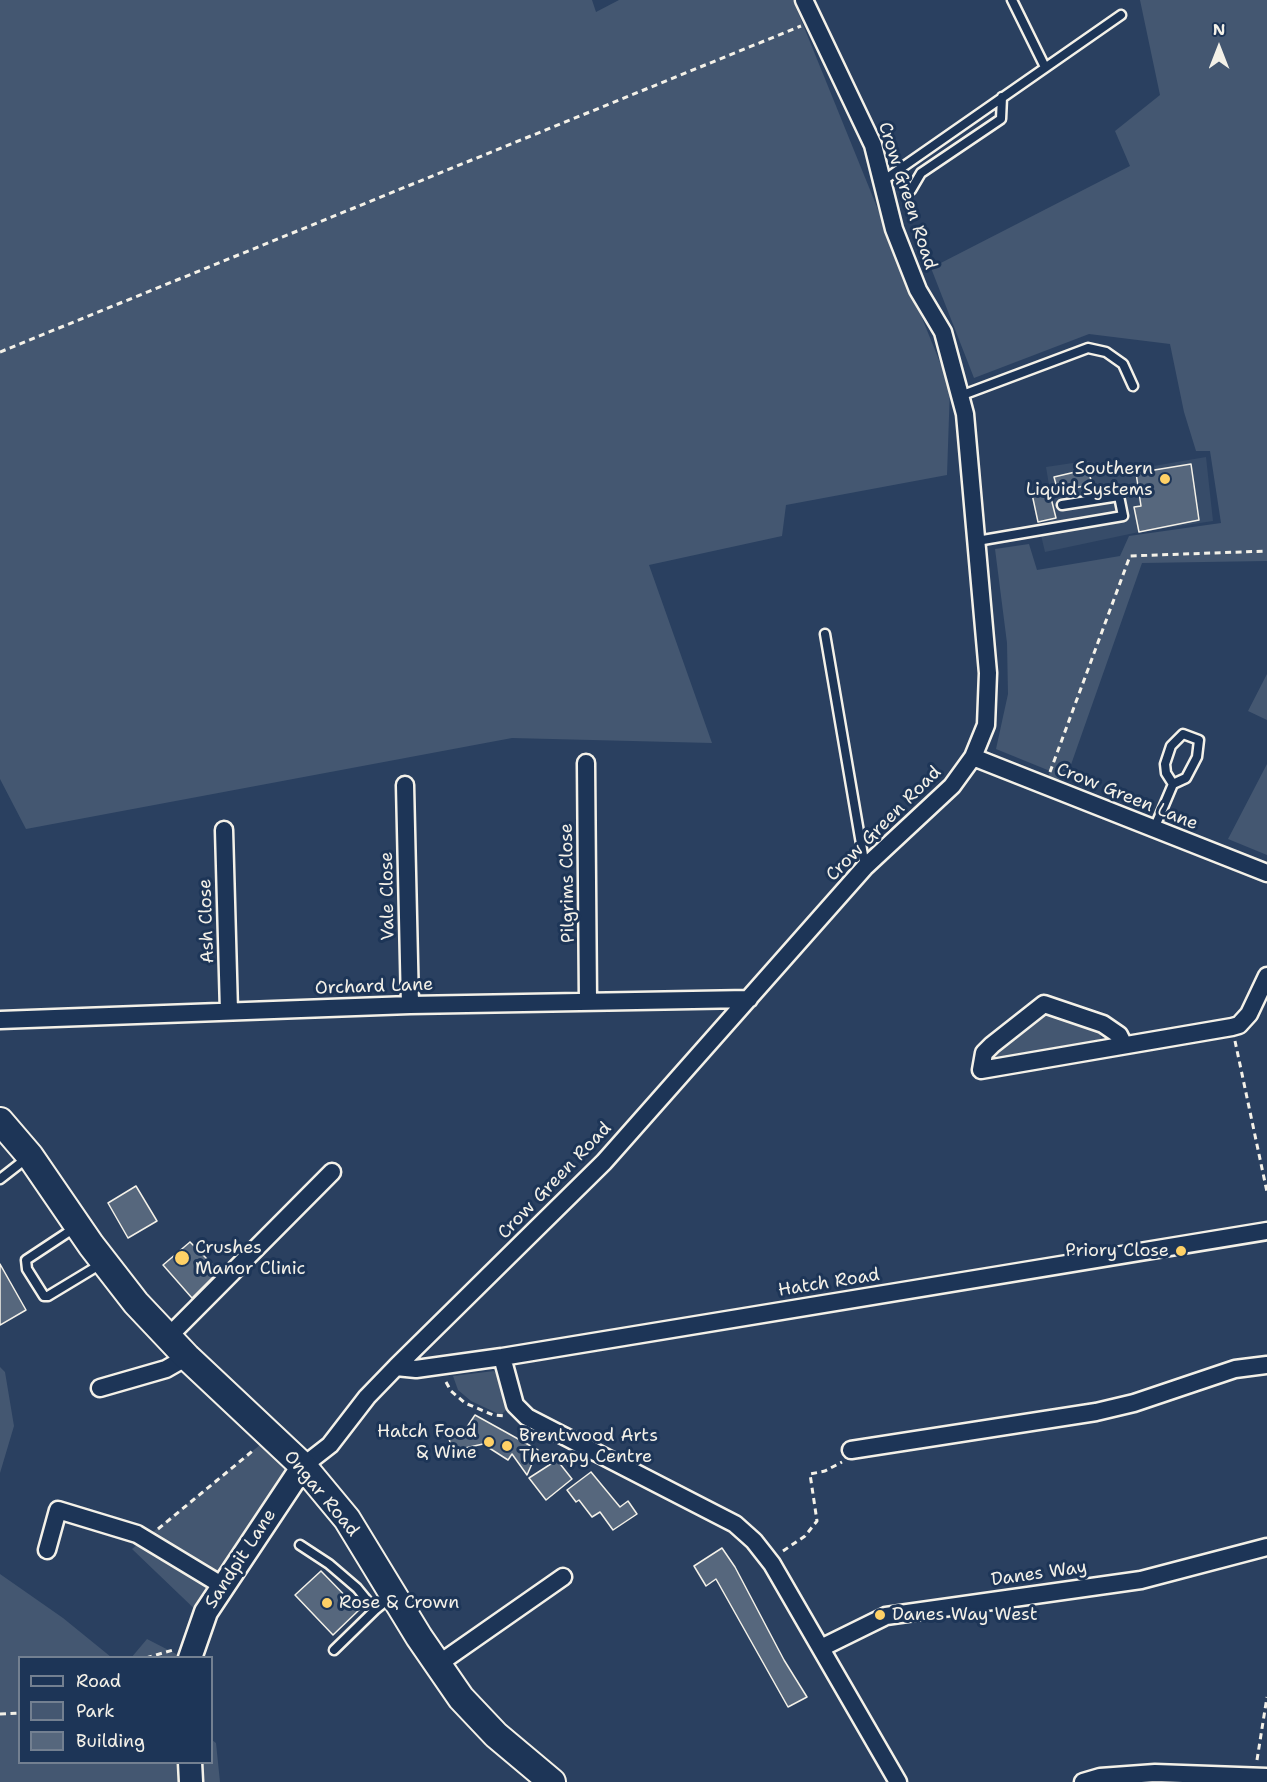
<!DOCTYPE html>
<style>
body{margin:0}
#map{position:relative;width:1267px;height:1782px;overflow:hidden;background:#2a4060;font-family:"Shantell Sans",sans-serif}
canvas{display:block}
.legend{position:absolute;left:18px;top:1656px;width:195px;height:108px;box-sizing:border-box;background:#1d3557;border:2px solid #738091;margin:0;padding:8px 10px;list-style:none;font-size:18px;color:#f4f1e8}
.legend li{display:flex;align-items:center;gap:12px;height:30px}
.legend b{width:30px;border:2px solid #738091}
.north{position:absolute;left:1189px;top:18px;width:60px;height:60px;-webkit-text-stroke:4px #1d3557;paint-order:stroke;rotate:0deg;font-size:16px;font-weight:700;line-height:24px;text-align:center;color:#f4f1e8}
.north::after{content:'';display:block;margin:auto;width:21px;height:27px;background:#f4f1e8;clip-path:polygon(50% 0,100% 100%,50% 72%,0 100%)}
</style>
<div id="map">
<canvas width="1267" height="1782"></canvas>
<ul class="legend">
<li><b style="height:8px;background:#1d3557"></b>Road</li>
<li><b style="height:16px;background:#445771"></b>Park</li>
<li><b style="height:16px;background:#56677d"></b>Building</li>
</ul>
<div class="north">N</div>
</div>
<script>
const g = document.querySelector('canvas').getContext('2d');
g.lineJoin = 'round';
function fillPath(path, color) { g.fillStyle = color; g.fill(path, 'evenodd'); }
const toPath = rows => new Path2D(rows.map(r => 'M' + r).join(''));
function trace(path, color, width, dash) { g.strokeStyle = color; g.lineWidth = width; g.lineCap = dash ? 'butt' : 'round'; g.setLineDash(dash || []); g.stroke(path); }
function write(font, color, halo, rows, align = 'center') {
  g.font = font + ' "Shantell Sans",sans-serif'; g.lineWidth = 6; g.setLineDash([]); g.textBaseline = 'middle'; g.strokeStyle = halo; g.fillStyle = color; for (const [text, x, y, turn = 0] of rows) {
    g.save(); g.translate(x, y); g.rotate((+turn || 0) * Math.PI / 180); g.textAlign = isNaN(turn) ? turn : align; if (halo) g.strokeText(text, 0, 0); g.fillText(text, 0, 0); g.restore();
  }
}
fillPath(toPath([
 [1206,457,1213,521,1139,532,1045,552,1041,535,1052,533,1048,514,1058,492,1049,485,1046,467,1086,461,1130,470]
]), '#374c69');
fillPath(toPath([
 [0,0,592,0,596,12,619,0,793,0,950,387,947,475,786,505,782,536,649,565,712,743,512,738,26,829,0,779],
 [1140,0,1267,0,1267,561,1142,563,1067,776,1046,785,1050,771,996,749,1008,694,1007,643,995,549,1029,544,1037,570,1120,556,1129,536,1221,523,1210,451,1196,451,1184,412,1170,344,1089,334,974,378,931,268,1130,166,1115,131,1160,95],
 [1267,674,1267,720,1248,711],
 [1267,764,1267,855,1228,839],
 [1045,1009,1099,1028,1101,1039,1095,1043,997,1061,992,1054],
 [0,1367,5,1372,14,1426,0,1473],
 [494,1371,502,1379,510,1406,501,1415,471,1401,458,1390,453,1376],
 [271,1436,303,1466,204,1618,132,1549],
 [0,1574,63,1618,111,1657,20,1658,20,1762,212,1762,212,1740,216,1743,220,1782,0,1782],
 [147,1639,182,1657,131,1658]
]), '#445771');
const building = toPath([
 [1191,464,1199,520,1139,532,1134,507,1141,506,1136,473,1191,464],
 [1088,469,1092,484,1058,492,1054,477,1088,469],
 [1049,490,1056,518,1038,522,1032,494,1049,490],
 [136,1186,157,1221,128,1238,108,1203,136,1186],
 [190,1242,219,1271,192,1298,163,1265,190,1242],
 [0,1264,26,1310,0,1325,0,1264],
 [475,1415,538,1450,527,1475,512,1454,508,1460,483,1444,452,1451,448,1434,465,1430,475,1415],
 [557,1460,572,1479,546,1500,529,1478,557,1460],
 [591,1472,620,1507,628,1501,637,1514,613,1530,600,1512,592,1517,579,1500,576,1502,567,1490,591,1472],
 [722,1548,735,1567,784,1660,807,1697,788,1707,716,1579,706,1586,694,1566,722,1548],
 [321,1571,359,1610,333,1635,295,1595,321,1571]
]);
fillPath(building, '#56677d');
trace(building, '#f4f1e8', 1.5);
const lane = toPath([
 [1012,0,1045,67],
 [884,180,1121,15],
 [911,190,921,173,1001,119,1002,97],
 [960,396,1088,348,1106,352,1123,364,1133,386],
 [977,541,1123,516,1119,496,1062,505],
 [825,634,865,867],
 [1154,829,1173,784,1186,778,1197,757,1199,740,1183,734,1171,746,1165,764,1166,773,1173,784],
 [0,1179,27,1158],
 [76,1227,26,1260,27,1269,44,1296,48,1296,101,1264],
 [300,1545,329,1564,357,1588,375,1610],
 [334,1650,375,1610,391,1597]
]);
const street = toPath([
 [973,757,1267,873],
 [586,763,588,1001],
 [405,785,410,1005],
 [224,830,229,1011],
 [0,1020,410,1005,749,999],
 [1124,1045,1119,1035,1103,1024,1044,1004,992,1045,984,1053,981,1070,1232,1027,1239,1025,1249,1014,1267,976],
 [168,1337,332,1172],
 [502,1357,515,1405,527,1417,735,1524,754,1541,772,1564,898,1782],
 [396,1367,416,1369,502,1357,1267,1231],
 [100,1388,166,1369,187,1357],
 [851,1450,1096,1412,1134,1403,1235,1369,1267,1365],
 [303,1466,330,1445,367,1397,396,1367,604,1162,865,867,952,786,973,757,986,725,988,673,965,414,943,332,918,290,894,229,873,145,804,0],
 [47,1550,58,1510,137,1534,223,1586],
 [821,1648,886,1616,1141,1580,1267,1547],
 [437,1665,563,1577],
 [1083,1782,1100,1777,1155,1773,1267,1777]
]);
const secondary = toPath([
 [190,1658,206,1612,303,1466],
 [190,1762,191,1782]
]);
const primary = toPath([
 [0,1121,30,1156,91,1245,136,1303,187,1357,303,1466,347,1519,419,1637,461,1698,496,1735,552,1782]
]);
trace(lane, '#f4f1e8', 13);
trace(street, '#f4f1e8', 21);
trace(secondary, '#f4f1e8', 27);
trace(primary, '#f4f1e8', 30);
trace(toPath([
 [0,352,801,26],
 [1050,772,1130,556,1267,551],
 [1235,1041,1267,1192],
 [446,1382,451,1391,465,1403,493,1415,505,1416],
 [158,1529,255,1449],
 [783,1551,805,1536,817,1521,810,1474,825,1471,842,1462],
 [146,1658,173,1650],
 [0,1714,20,1713],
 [1257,1760,1267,1697]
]), '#f4f1e8', 3, [6, 4.5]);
trace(lane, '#1d3557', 8);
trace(street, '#1d3557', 16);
trace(secondary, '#1d3557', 22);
trace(primary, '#1d3557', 26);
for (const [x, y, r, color] of [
 [1165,479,6,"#ffd166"],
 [1181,1251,6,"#ffd166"],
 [182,1258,8,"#ffd166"],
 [489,1442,6,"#ffd166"],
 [507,1446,6,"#ffd166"],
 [327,1603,6,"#ffd166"],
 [880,1615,6,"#ffd166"]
]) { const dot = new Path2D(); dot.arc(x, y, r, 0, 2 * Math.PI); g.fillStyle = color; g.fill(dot); trace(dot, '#1d3557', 2); }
write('18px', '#f4f1e8', '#1d3557', [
 ["Crow Green Road",907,196,72],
 ["Crow Green Lane",1127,797,22],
 ["Crow Green Road",884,824,-45],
 ["Pilgrims Close",568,883,-91],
 ["Vale Close",388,896,-91],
 ["Ash Close",207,921,-92],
 ["Orchard Lane",374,987,-2],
 ["Crow Green Road",555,1181,-46],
 ["Hatch Road",829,1283,-9],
 ["Ongar Road",321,1494,50],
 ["Sandpit Lane",241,1559,-57],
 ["Danes Way",1039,1574,-8]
]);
write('18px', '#f4f1e8', '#1d3557', [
 ["Southern",1153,469,"right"],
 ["Liquid Systems",1153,490,"right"],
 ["Crushes",195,1248],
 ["Manor Clinic",195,1269],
 ["Priory Close",1169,1251,"right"],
 ["Hatch Food",477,1432,"right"],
 ["& Wine",477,1453,"right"],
 ["Brentwood Arts",519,1436],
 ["Therapy Centre",519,1457],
 ["Rose & Crown",339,1603],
 ["Danes Way West",892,1615]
], 'left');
</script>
